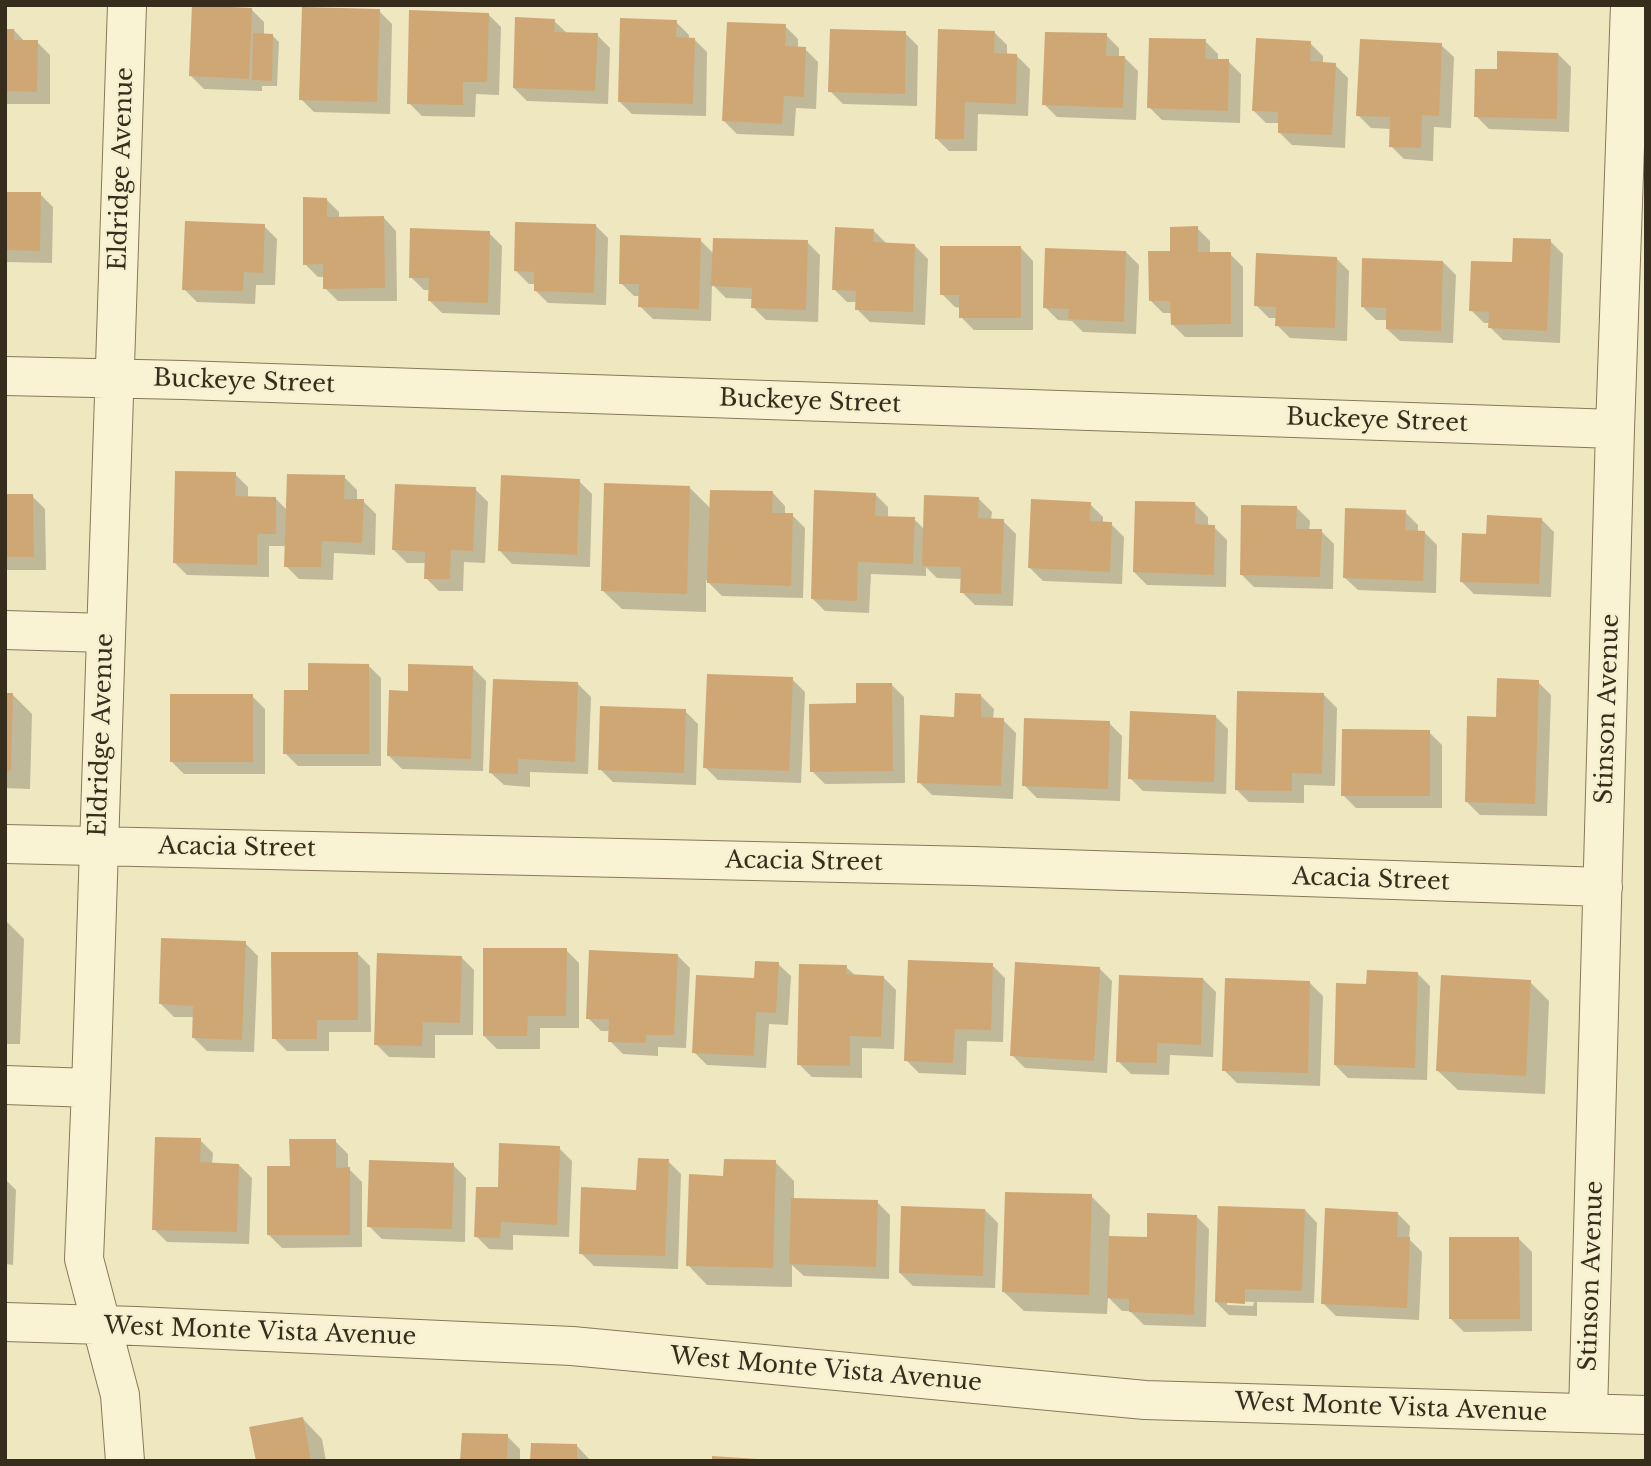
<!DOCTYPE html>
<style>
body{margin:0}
#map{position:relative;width:1651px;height:1466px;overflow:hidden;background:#efe7c0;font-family:"Libre Baskerville",serif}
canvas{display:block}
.frame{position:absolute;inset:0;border:7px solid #372d1c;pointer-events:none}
</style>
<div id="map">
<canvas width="1651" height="1466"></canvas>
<div class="frame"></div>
</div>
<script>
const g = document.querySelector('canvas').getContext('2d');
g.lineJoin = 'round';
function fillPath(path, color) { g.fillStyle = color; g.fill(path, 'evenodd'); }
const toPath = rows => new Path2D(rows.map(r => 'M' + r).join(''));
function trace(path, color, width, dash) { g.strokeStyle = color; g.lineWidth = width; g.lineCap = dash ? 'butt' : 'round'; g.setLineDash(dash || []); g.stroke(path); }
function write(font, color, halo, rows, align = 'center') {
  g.font = font + ' "Libre Baskerville",serif'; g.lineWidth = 5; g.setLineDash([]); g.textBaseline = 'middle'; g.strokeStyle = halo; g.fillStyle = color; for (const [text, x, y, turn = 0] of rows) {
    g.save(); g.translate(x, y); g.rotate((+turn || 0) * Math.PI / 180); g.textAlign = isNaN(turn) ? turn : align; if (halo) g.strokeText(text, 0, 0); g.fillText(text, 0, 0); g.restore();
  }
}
fillPath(toPath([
 [251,9,264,22,264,35,272,35,279,42,277,86,262,86,262,91,204,89,191,76],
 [379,11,392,24,390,114,314,112,301,99],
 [488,14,501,27,499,95,476,94,475,117,422,116,409,103],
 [554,21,568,34,597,35,610,48,608,104,527,101,514,88],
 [676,22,689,35,689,39,694,39,707,52,706,116,632,114,619,101],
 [785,26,798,39,798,49,805,49,818,62,816,109,796,108,794,136,737,134,724,121],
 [5,30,14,30,25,42,37,42,50,55,50,104,5,104],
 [994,32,1007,45,1007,55,1017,56,1030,69,1028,116,978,114,977,151,949,151,936,138],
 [905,33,918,46,917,106,843,104,830,91],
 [1106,35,1119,48,1119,58,1125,58,1138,71,1136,120,1057,117,1044,104],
 [1205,41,1218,54,1218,61,1228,61,1241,74,1240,123,1162,120,1149,107],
 [1310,43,1323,56,1323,64,1335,65,1348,78,1345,148,1292,145,1279,132,1280,123,1266,123,1253,110],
 [1441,45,1454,57,1451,128,1434,127,1433,161,1404,159,1391,146,1392,129,1371,128,1358,115],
 [1558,54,1571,67,1569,132,1489,129,1476,116,1498,71],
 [5,193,40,194,53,207,52,263,5,262],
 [326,199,339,212,339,219,384,218,396,231,397,301,338,301,325,288,325,277,318,277,305,264],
 [595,225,608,238,606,305,548,303,535,290,536,284,529,284,516,271],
 [264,226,277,239,275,285,256,285,255,304,197,302,184,289],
 [1197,228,1210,241,1210,254,1230,254,1243,267,1243,337,1185,337,1172,324,1172,313,1163,313,1150,300,1172,253],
 [873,230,886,243,915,246,928,259,925,325,870,322,857,309,858,302,847,302,834,289],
 [489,233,502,246,500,315,442,313,429,300,430,290,424,290,411,277],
 [700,240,714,254,807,242,820,255,818,322,766,320,753,307,753,299,726,298,712,284,711,321,653,319,640,306,640,296,634,296,621,283],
 [1550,241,1563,254,1560,343,1503,340,1490,327,1490,323,1484,323,1471,310,1514,264],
 [1021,248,1033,261,1033,330,974,330,961,317,961,308,955,307,942,294],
 [1126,252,1139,265,1136,334,1083,332,1072,321,1058,320,1045,307],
 [1336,258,1349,271,1347,341,1290,338,1277,325,1277,318,1269,318,1256,305],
 [1443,262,1456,275,1453,343,1400,341,1387,329,1388,320,1376,320,1363,307],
 [235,474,248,487,248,498,276,499,288,511,344,477,357,490,357,501,363,501,376,514,375,555,334,553,333,580,299,579,286,566,287,546,269,546,269,577,187,575,174,562],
 [579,481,592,494,590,567,512,564,500,551],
 [689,487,711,509,773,493,785,506,785,515,792,515,805,528,803,598,722,596,706,580,706,612,622,609,602,590],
 [475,489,488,502,485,563,464,562,463,591,439,591,426,578,427,563,407,563,394,550],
 [875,494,888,507,888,518,914,519,925,530,979,499,992,512,991,520,1003,521,1016,534,1013,606,975,605,962,592,962,579,937,578,926,567,926,576,871,574,869,613,825,611,812,598],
 [5,496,32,496,45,509,46,570,5,570],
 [1090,504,1103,517,1103,524,1111,524,1124,537,1122,584,1043,581,1030,568],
 [1195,504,1208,517,1208,527,1214,527,1227,540,1226,587,1147,585,1134,572],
 [1297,508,1310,521,1309,531,1321,531,1334,544,1333,589,1254,587,1241,574],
 [1405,512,1418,525,1418,532,1424,532,1437,545,1436,593,1358,590,1345,578],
 [1541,519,1554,532,1551,597,1474,594,1461,581,1487,536],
 [368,665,381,678,381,766,298,766,285,753,309,692],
 [473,668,486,681,483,771,402,769,389,756,410,692],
 [792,679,805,692,801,783,718,780,705,767],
 [1538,682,1551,695,1547,816,1480,815,1467,802,1498,719],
 [578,684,591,697,588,774,530,772,530,787,504,785,491,773],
 [891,684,904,697,905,783,825,784,812,771,858,705],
 [5,695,13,695,32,714,30,789,5,788],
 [1324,695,1337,708,1335,786,1304,785,1304,803,1249,802,1236,789],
 [252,696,265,709,265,774,184,774,171,761],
 [981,696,994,709,993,719,1003,720,1016,733,1013,799,932,795,919,782,956,718],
 [685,711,698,724,696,785,613,782,600,769],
 [1215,716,1228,729,1226,794,1143,791,1130,778],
 [1109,723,1122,736,1120,801,1037,798,1024,785],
 [1429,732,1442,745,1442,808,1356,808,1343,795],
 [5,920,24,939,20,1044,5,1044],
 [245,943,258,956,254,1052,207,1051,194,1038,195,1017,174,1017,161,1004],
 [566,950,579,963,579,1028,540,1028,540,1049,497,1049,484,1036],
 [357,953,370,966,371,1032,329,1032,329,1051,287,1051,274,1038],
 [677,955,690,968,686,1048,658,1047,658,1056,623,1054,610,1041,610,1031,601,1031,588,1018],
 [461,957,474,970,473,1035,435,1035,435,1058,389,1057,376,1044],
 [778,964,791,976,788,1025,769,1024,766,1068,707,1065,694,1052],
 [992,965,1005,978,1003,1042,967,1041,966,1075,919,1073,906,1060],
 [846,967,856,976,883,977,896,990,894,1049,862,1048,862,1078,812,1077,799,1064],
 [1099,968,1112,981,1107,1073,1025,1068,1012,1055],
 [1417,973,1430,986,1427,1080,1348,1078,1335,1065,1367,986],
 [1203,979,1216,992,1213,1057,1170,1055,1169,1075,1131,1074,1118,1061],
 [1530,982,1549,1001,1545,1094,1458,1090,1438,1071],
 [1310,983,1323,996,1320,1086,1237,1083,1224,1070],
 [200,1140,213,1153,212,1164,239,1165,252,1178,249,1244,167,1242,154,1229],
 [335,1141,348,1154,348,1168,362,1182,362,1247,282,1248,269,1235,292,1168],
 [559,1148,572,1161,569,1237,513,1235,513,1250,489,1249,476,1236,500,1189],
 [668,1161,681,1174,678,1269,594,1266,581,1253],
 [775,1162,794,1181,794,1200,877,1202,890,1215,889,1279,804,1276,792,1265,792,1287,707,1285,688,1265,724,1177],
 [453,1165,466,1178,465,1242,382,1239,369,1226],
 [5,1179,16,1190,13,1265,5,1264],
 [1091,1196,1110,1215,1109,1238,1148,1239,1196,1216,1209,1229,1206,1327,1144,1325,1130,1311,1122,1311,1108,1297,1107,1314,1024,1311,1004,1292],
 [985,1210,998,1223,995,1288,913,1286,900,1273],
 [1305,1210,1317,1223,1314,1303,1257,1302,1257,1316,1229,1315,1216,1302],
 [1227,1301,1254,1302,1253,1306,1227,1305],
 [1397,1213,1410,1226,1409,1239,1422,1252,1419,1320,1336,1316,1323,1303],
 [1519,1239,1532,1252,1532,1331,1464,1332,1451,1319],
 [303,1419,322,1439,326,1461,257,1461],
 [507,1436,520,1449,520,1461,462,1461],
 [577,1446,591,1461,532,1461]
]), '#0003');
fillPath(toPath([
 [192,5,252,8,249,79,189,76],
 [302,7,380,9,377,102,299,100],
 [409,10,489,13,487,82,463,82,463,105,407,104],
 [515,17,555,19,554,32,598,33,595,91,513,88],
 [620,18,677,20,676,37,695,38,693,104,618,102],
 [727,22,786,24,785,46,806,47,804,97,784,96,782,124,722,121],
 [5,29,14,29,14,40,38,40,37,92,5,91],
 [830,29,906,31,905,94,828,92],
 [938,29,995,31,994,53,1017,54,1016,104,965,102,964,139,935,139],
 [1045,32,1107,33,1106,56,1125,56,1123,108,1042,105],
 [253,33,273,34,272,81,252,80],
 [1149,38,1206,39,1205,59,1229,59,1228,111,1147,108],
 [1256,38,1311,41,1310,61,1336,63,1332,135,1278,133,1278,112,1252,111],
 [1360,39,1442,43,1439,116,1422,115,1421,148,1389,147,1390,117,1356,116],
 [1497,51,1558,53,1557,119,1474,117,1475,69,1497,69],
 [5,192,41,192,40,251,5,250],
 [303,197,327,198,327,217,384,216,385,288,323,289,323,264,303,265],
 [185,221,265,224,263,273,244,272,243,291,182,290],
 [515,222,596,224,594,293,534,291,534,272,514,271],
 [1198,226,1198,252,1231,252,1231,324,1171,325,1170,301,1149,301,1148,251,1170,251,1170,227],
 [835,227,874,229,873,242,915,244,913,312,855,310,856,291,832,290],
 [410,228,490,231,488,303,428,301,429,278,409,278],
 [620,235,701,238,699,309,638,307,639,284,619,284],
 [713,238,808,240,806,310,751,308,752,288,711,286],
 [1513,238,1551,239,1547,331,1488,328,1489,312,1469,311,1471,261,1512,262],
 [940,246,1021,246,1021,318,959,318,959,295,940,295],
 [1045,248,1126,251,1124,322,1068,319,1069,309,1043,308],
 [1256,253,1337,257,1335,328,1275,326,1276,307,1254,306],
 [1362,258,1443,261,1441,331,1386,329,1386,308,1361,307],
 [175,471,236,472,235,496,276,497,276,534,257,534,257,565,173,563],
 [287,474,345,475,344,499,364,499,362,543,322,541,321,567,284,567],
 [501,475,580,479,577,555,498,551],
 [604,483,690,486,687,594,601,591],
 [395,484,476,487,473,551,451,550,450,579,424,579,425,552,392,550],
 [710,490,773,491,772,513,793,513,791,586,707,583],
 [814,490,876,493,875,516,915,517,913,564,858,562,857,601,811,599],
 [5,494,33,494,34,557,5,557],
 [924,495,979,497,978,518,1004,519,1001,594,960,593,961,567,922,566],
 [1031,499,1091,502,1090,521,1112,522,1110,572,1028,568],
 [1135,501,1195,502,1195,524,1215,525,1214,575,1133,572],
 [1241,505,1297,506,1296,529,1322,529,1320,577,1240,575],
 [1345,508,1406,510,1405,530,1425,531,1423,581,1343,578],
 [1487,515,1542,518,1539,584,1460,582,1462,533,1486,534],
 [308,663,369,664,369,754,283,754,284,690,308,690],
 [408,664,473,666,471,759,387,756,389,690,408,691],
 [707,674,793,677,789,771,703,768],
 [1497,678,1539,680,1535,804,1465,802,1467,716,1496,717],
 [493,679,578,682,575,762,518,759,518,774,489,773],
 [856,683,892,683,893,771,810,772,809,704,856,703],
 [1237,691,1324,693,1322,774,1292,773,1292,791,1235,790],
 [5,693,13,693,11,771,5,770],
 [955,693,981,694,981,717,1004,718,1001,786,917,783,920,715,954,717],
 [170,694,253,694,253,762,170,762],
 [600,706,686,709,684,773,598,770],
 [1130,711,1216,715,1214,782,1128,779],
 [1024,718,1110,721,1108,789,1022,786],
 [1342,729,1430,730,1430,796,1341,796],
 [161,938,246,941,242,1040,192,1038,193,1006,159,1004],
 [483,948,567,948,566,1016,528,1016,527,1036,483,1036],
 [589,950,678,954,674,1035,646,1035,646,1043,608,1042,609,1019,586,1019],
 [271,952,358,952,358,1020,317,1020,317,1039,272,1039],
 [377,953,462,956,460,1023,423,1022,422,1046,374,1045],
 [908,960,993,963,991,1030,955,1029,953,1063,904,1061],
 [755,961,779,962,776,1013,756,1012,754,1056,692,1053,696,975,754,978],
 [1015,962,1100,967,1094,1061,1010,1056],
 [799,964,847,965,846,974,884,976,881,1037,850,1036,850,1066,797,1065],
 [1367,970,1418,972,1415,1068,1334,1065,1336,983,1366,984],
 [1119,975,1203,978,1201,1045,1157,1043,1157,1063,1116,1062],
 [1441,975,1531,980,1526,1076,1436,1071],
 [1225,978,1310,981,1308,1073,1222,1071],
 [155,1137,201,1138,200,1162,239,1164,237,1232,152,1230],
 [289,1139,336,1139,336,1168,350,1167,350,1235,267,1235,267,1166,290,1166],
 [499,1143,560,1146,557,1225,501,1222,500,1238,474,1237,476,1187,498,1187],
 [638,1158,669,1159,665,1256,579,1254,581,1187,636,1190],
 [724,1159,776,1160,773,1268,686,1266,689,1174,723,1176],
 [369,1160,454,1163,452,1229,367,1227],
 [1005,1192,1092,1194,1089,1295,1002,1292],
 [791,1198,878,1200,876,1267,789,1264],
 [901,1206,985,1209,983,1276,899,1273],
 [1218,1206,1305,1209,1302,1291,1245,1289,1245,1304,1215,1302],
 [1325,1208,1398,1212,1397,1237,1410,1237,1407,1308,1321,1304],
 [1147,1213,1197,1215,1194,1315,1129,1312,1129,1299,1107,1298,1109,1236,1147,1237],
 [1449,1237,1519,1237,1520,1319,1449,1319],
 [303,1417,311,1461,256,1461,249,1427],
 [462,1433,508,1434,507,1461,460,1461],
 [531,1443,577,1444,577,1461,530,1461],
 [712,1456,757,1459,757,1461,712,1461]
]), '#cea775');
const minor = toPath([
 [5,376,183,380,1615,429],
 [5,630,106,633],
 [5,844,973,866,1603,887],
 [5,1085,91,1088],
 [5,1322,136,1326,572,1346,1145,1400,1646,1415],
 [1588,1413,1615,429,1630,5],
 [125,1461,120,1395,84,1259,91,1088,127,5]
]);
trace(minor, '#887858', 40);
trace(minor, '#f9f3d3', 38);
write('24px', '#372d1c', '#f6f0d0', [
 ["Eldridge Avenue",122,169,-88],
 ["Buckeye Street",244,382,2],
 ["Buckeye Street",810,402,2],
 ["Buckeye Street",1377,421,2],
 ["Stinson Avenue",1608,709,-88],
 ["Eldridge Avenue",102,735,-88],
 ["Acacia Street",237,848,1],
 ["Acacia Street",804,862,1],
 ["Acacia Street",1371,880,2],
 ["Stinson Avenue",1592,1276,-88],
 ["West Monte Vista Avenue",260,1332,2],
 ["West Monte Vista Avenue",826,1370,5],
 ["West Monte Vista Avenue",1391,1408,2]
]);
</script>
